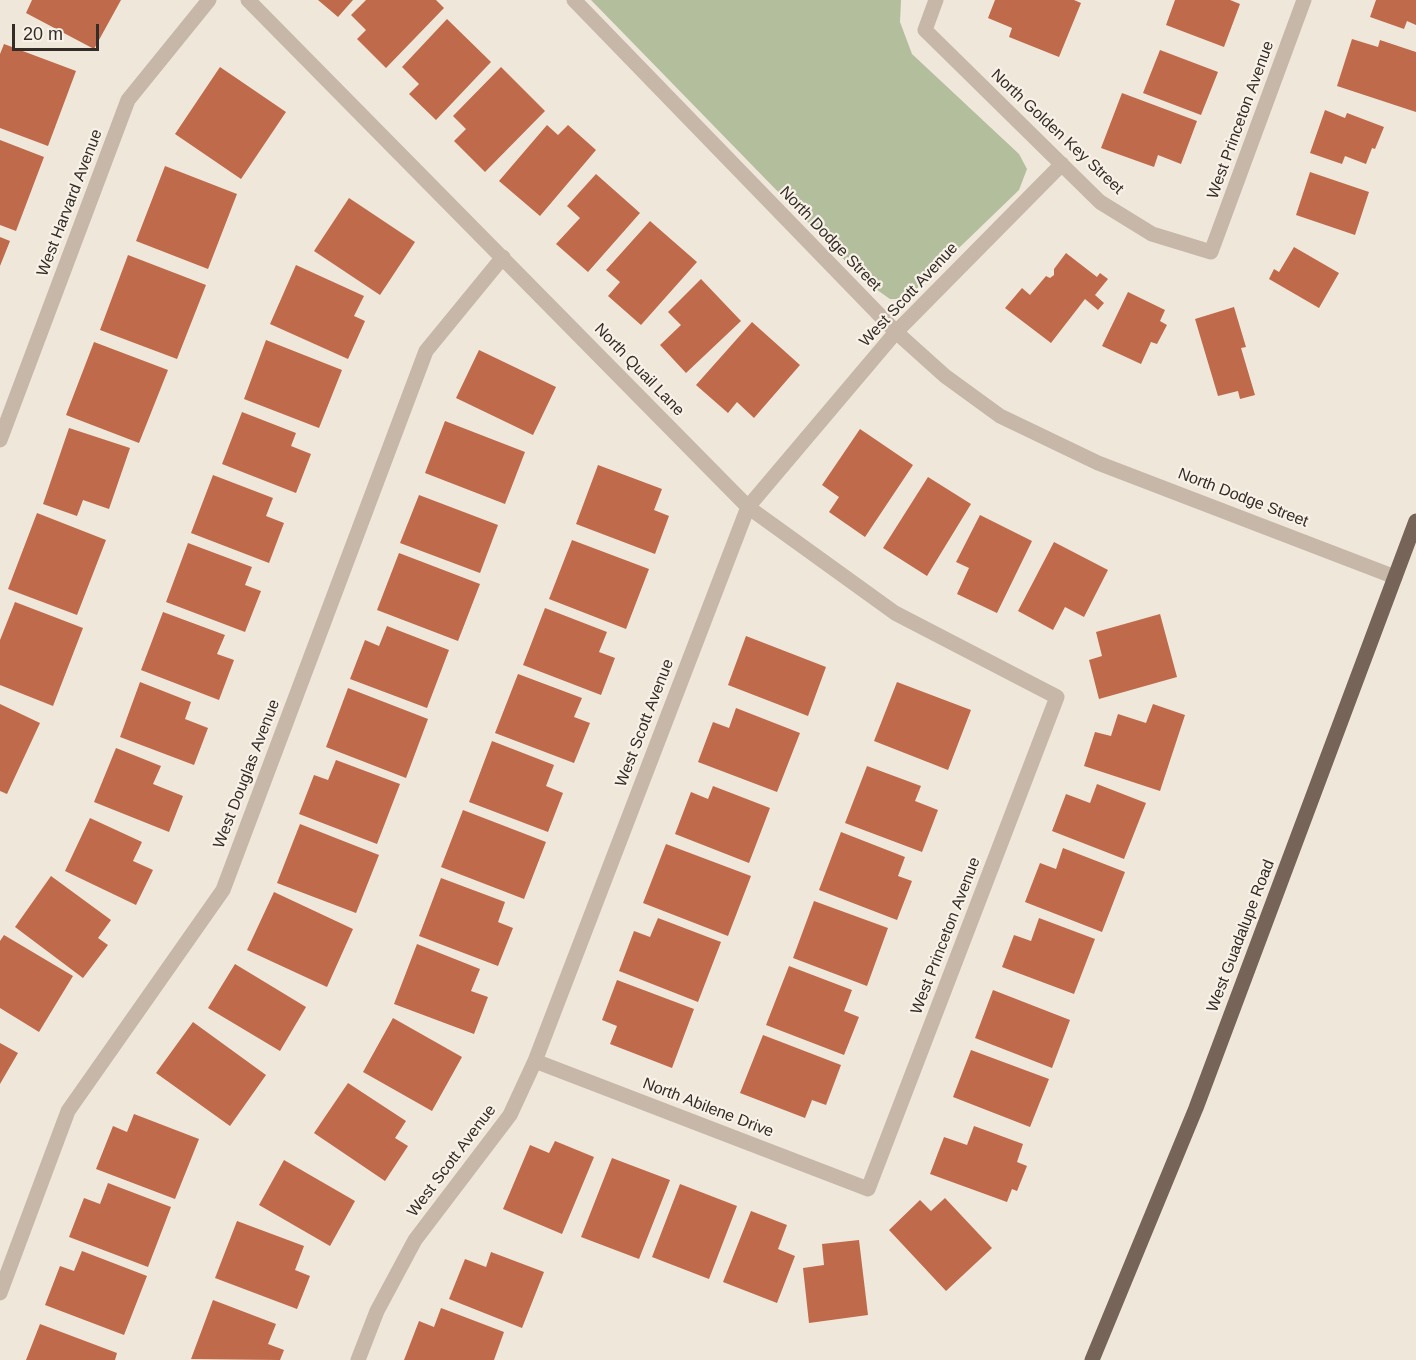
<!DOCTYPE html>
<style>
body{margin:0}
#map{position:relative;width:1416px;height:1360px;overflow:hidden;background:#f0e7db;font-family:Helvetica,sans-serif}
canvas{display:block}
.scale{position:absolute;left:12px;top:24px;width:87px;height:27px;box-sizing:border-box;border:3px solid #342c27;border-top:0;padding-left:8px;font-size:18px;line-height:21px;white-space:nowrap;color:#342c27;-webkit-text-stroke:4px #f8f1e7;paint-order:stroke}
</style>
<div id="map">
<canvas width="1416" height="1360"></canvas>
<div class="scale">20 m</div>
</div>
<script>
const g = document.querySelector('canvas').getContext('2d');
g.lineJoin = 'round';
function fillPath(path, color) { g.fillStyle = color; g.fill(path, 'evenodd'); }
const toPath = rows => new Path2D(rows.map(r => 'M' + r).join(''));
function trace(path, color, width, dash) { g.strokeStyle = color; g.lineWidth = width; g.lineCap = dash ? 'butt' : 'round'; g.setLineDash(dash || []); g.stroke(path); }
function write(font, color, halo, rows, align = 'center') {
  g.font = font + ' Helvetica,sans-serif'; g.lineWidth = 4.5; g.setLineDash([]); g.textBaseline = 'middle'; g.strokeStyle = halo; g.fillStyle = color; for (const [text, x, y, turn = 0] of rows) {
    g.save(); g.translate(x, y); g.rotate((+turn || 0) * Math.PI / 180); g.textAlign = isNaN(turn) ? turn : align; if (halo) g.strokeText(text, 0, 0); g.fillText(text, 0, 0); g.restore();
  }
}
fillPath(toPath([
 [591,0,901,0,900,22,912,54,1019,154,1027,169,1019,190,906,299,890,299,866,282]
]), '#b2be9c');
fillPath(toPath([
 [32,0,121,0,94,49,26,13],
 [318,0,353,0,338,17],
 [366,0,436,0,444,8,386,68,357,39,366,30,351,15],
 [995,0,1074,0,1081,3,1059,57,1009,37,1012,28,988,18],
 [1175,0,1230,0,1240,4,1224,47,1166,25],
 [1376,0,1416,0,1416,25,1407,21,1404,29,1370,17],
 [447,19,491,62,436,120,409,94,419,84,402,67],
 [1352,39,1378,47,1380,40,1416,52,1416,112,1337,86],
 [4,44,76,71,48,146,0,128,0,54],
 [1160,50,1218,72,1201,115,1143,93],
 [220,67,286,112,241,179,175,134],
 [501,67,545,111,485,172,454,141,466,129,453,116],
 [1122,93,1197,121,1181,164,1158,155,1154,167,1101,148],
 [1325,110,1345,118,1347,113,1384,127,1375,149,1372,148,1366,164,1345,156,1342,164,1310,153],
 [547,125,558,135,568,125,596,150,540,216,499,181],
 [0,140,44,157,16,231,0,225],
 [165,166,237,194,208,269,136,241],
 [1310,172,1369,192,1355,235,1296,215],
 [596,174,640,213,588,272,556,244,580,218,567,206],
 [349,198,415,242,380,295,314,251],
 [650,221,697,262,641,325,608,296,620,282,606,270],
 [0,237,10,241,0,266],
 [1294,247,1339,273,1319,308,1269,279,1274,269,1279,272],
 [1066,253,1097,277,1100,273,1108,279,1095,295,1104,303,1098,310,1085,299,1051,343,1005,308,1022,288,1030,295,1046,276,1050,278,1054,275,1054,269],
 [128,255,206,285,177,359,100,330],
 [296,265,364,296,354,316,365,321,348,359,270,324],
 [701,279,741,321,686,373,660,345,681,325,668,312],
 [1128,292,1165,310,1160,321,1167,325,1157,344,1151,342,1141,364,1102,346],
 [1234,307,1246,347,1241,348,1255,395,1240,399,1238,391,1218,396,1195,319],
 [752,322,800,365,754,418,737,402,728,413,696,385],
 [266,340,342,370,319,428,244,399],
 [94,342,168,370,139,443,66,415],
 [479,350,556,387,533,435,456,398],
 [242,412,296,433,291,446,311,454,296,493,222,464],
 [445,421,525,452,505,504,425,473],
 [69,428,130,448,109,509,83,500,77,516,43,504],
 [860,429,913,465,865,537,829,512,839,497,822,485],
 [598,465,662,489,654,510,669,516,655,554,576,524],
 [213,475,273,498,266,516,284,523,269,563,191,533],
 [928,477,971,504,927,576,883,548],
 [419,495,498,525,480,573,400,543],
 [37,513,106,540,77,615,8,589],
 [980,515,1032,541,997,613,957,594,969,568,956,562],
 [572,540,649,569,626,629,549,599],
 [1054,542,1108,570,1084,617,1065,607,1053,630,1018,611],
 [188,543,252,567,245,585,261,591,245,632,166,602],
 [399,553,480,584,458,641,377,610],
 [15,602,83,628,53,706,0,685,0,640],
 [545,608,607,632,599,652,615,658,601,695,523,665],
 [163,612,225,635,217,654,234,660,219,700,141,670],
 [1160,614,1177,677,1099,699,1089,660,1102,656,1096,632],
 [387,626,449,650,427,708,350,679,365,640,379,646],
 [746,636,826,667,808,716,728,685],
 [518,674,582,698,574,717,590,723,574,763,495,733],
 [140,682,191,702,185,719,208,728,194,765,120,737],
 [897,682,971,710,948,770,874,741],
 [348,688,428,719,406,778,326,747],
 [0,704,40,723,7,794,0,791],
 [1153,704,1185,715,1160,791,1084,766,1095,732,1111,736,1118,714,1146,723],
 [736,708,800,733,777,792,698,762,713,722,729,728],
 [492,741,554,765,546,786,563,793,548,832,469,802],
 [116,748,161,766,153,784,183,796,169,832,94,802],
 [336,760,400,784,377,844,299,814,314,775,328,780],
 [867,766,921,786,915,801,938,810,922,852,845,823],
 [1097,784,1146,803,1124,859,1052,831,1066,794,1090,803],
 [713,786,770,808,749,863,675,834,691,792,708,799],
 [463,810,546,842,524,899,441,867],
 [90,818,142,842,133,861,153,870,136,905,65,871],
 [300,824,379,855,356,913,277,883],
 [841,832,905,857,898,876,912,881,897,920,819,890],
 [666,844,751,876,728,936,643,903],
 [1063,848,1125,872,1102,932,1025,902,1040,863,1056,869],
 [51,876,111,920,98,938,108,945,83,978,15,927],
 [441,878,505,902,498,922,513,928,498,966,419,936],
 [274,892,353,929,327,987,247,950],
 [814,901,888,928,867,986,793,958],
 [658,918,721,942,698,1002,619,971,634,931,650,937],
 [1039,918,1095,939,1074,994,1002,967,1014,935,1031,941],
 [4,935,73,976,39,1032,0,1008,0,941],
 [417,944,480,969,471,991,488,997,474,1034,394,1004],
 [235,964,306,1007,280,1051,208,1008],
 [789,966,852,990,844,1011,859,1017,844,1055,766,1025],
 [617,980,694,1009,672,1068,610,1044,617,1026,602,1020],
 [993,990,1070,1020,1052,1068,975,1038],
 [393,1018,462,1057,432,1111,363,1072],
 [193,1022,266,1075,230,1126,156,1073],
 [763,1035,841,1065,826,1105,812,1100,805,1118,740,1093],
 [0,1043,18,1053,0,1084],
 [971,1050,1049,1079,1030,1127,953,1097],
 [348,1083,406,1121,395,1138,408,1146,385,1181,314,1133],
 [134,1114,199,1139,175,1199,96,1169,113,1126,127,1132],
 [974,1126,1023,1144,1017,1162,1027,1166,1017,1191,1012,1189,1007,1202,930,1174,944,1137,967,1145],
 [555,1141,594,1157,562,1234,503,1209,530,1145,549,1153],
 [612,1158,670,1180,639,1259,581,1237],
 [284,1160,355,1201,330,1246,259,1205],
 [108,1183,171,1207,148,1267,69,1237,84,1198,100,1204],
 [680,1184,737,1206,709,1279,652,1257],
 [945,1198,992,1248,946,1291,889,1230,920,1200,931,1211],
 [751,1211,787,1225,778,1249,795,1256,777,1303,723,1282],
 [237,1221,304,1246,295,1270,310,1276,297,1309,215,1278],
 [859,1240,868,1315,809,1323,803,1268,824,1265,822,1244],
 [82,1251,147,1276,124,1335,45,1305,60,1266,74,1271],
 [491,1252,544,1272,522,1328,449,1299,465,1259,486,1267],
 [213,1300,276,1324,268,1344,284,1350,280,1360,191,1359],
 [441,1308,504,1332,494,1360,404,1360,419,1321,434,1327],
 [40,1324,117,1353,115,1360,26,1360]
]), '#bf6a4a');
trace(toPath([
 [248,0,748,507,895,613,1057,697,868,1189,535,1061],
 [574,0,896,332,945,376,1000,416,1098,463,1395,577],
 [936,0,925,30,1100,202,1152,234,1211,252,1304,0],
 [0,440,128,100,209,0],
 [0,1293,68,1111,223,890,426,351,503,257],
 [358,1360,377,1311,415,1240,510,1115,535,1061,748,507,896,332,1062,164]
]), '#c7b7a8', 15);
trace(toPath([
 [1092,1360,1196,1108,1416,521]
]), '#766459', 15);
write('16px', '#342c27', '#f8f1e7', [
 ["West Princeton Avenue",1241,120,-70],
 ["North Golden Key Street",1057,132,43],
 ["West Harvard Avenue",70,203,-69],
 ["North Dodge Street",830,239,46],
 ["West Scott Avenue",909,295,-47],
 ["North Quail Lane",639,370,46],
 ["North Dodge Street",1243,498,21],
 ["West Scott Avenue",645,723,-69],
 ["West Douglas Avenue",247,774,-69],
 ["West Princeton Avenue",946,936,-69],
 ["West Guadalupe Road",1241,936,-69],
 ["North Abilene Drive",708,1108,21],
 ["West Scott Avenue",452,1161,-53]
]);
</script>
